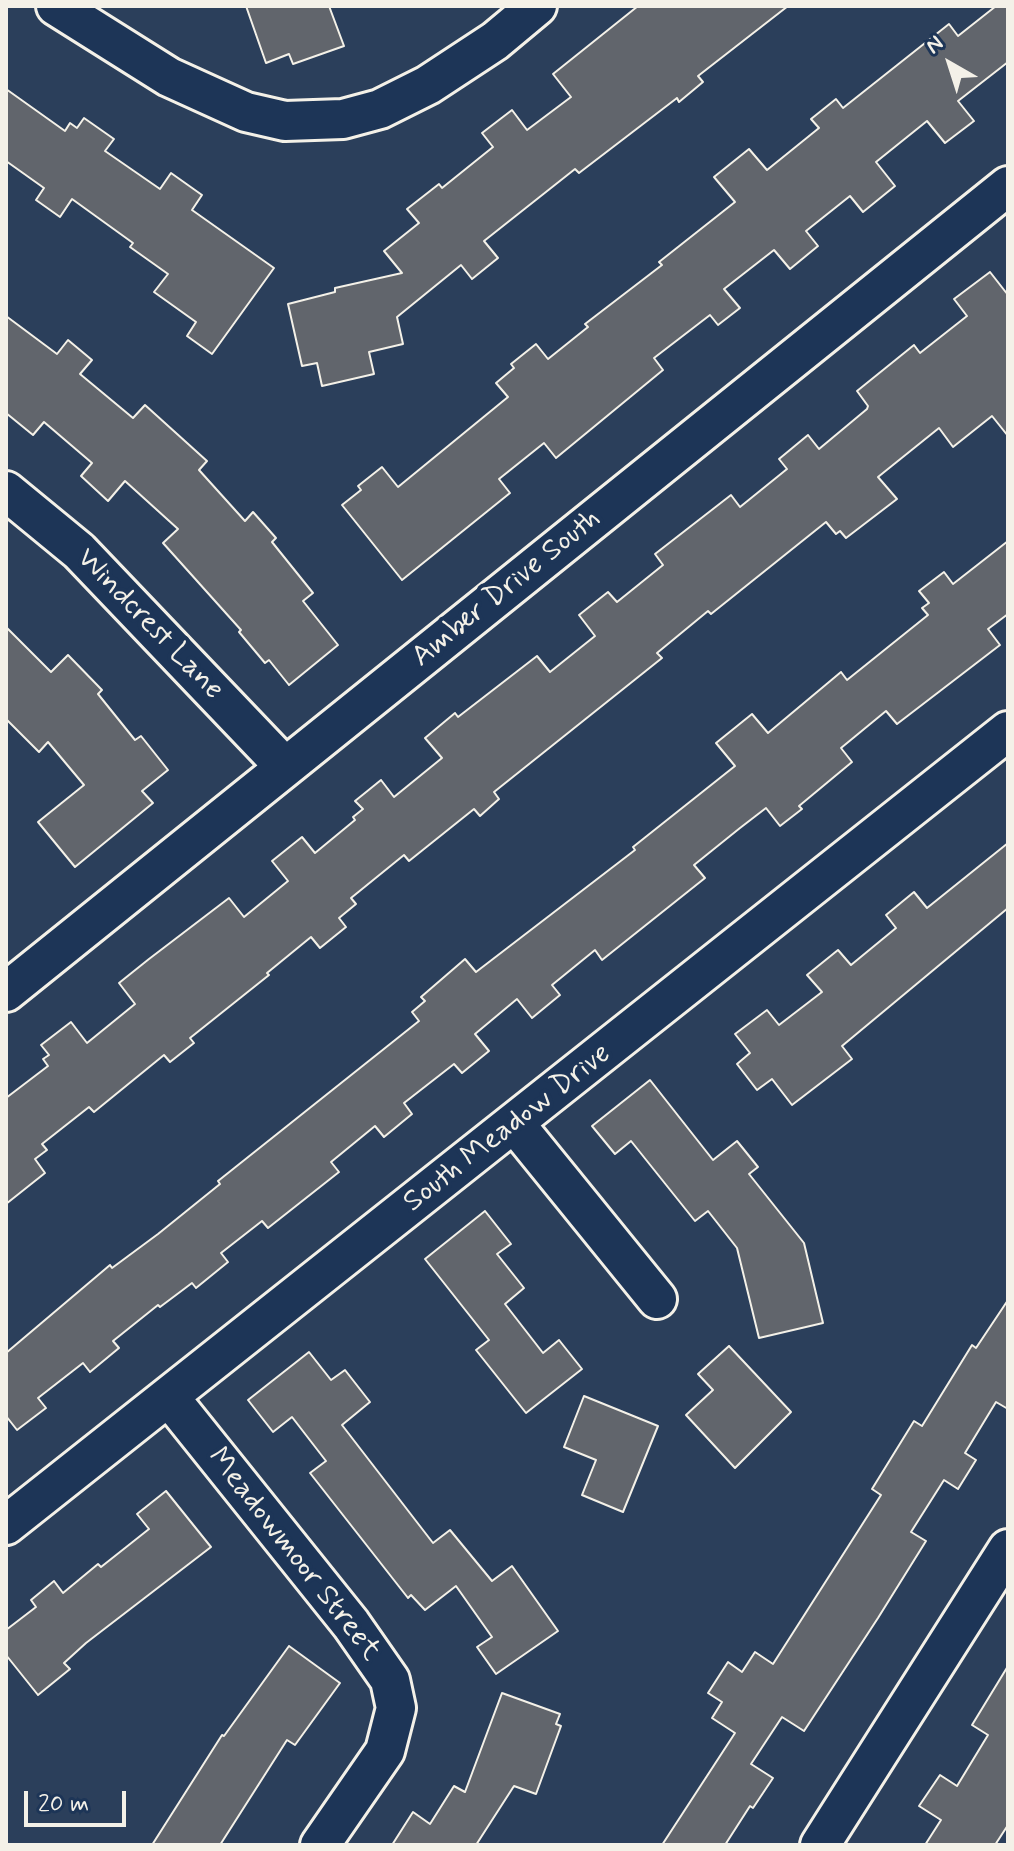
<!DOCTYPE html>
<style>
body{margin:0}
#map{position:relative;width:1014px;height:1851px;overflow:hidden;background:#2b3f5b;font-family:Mynerve,sans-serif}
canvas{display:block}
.frame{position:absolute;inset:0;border:8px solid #f4f1e8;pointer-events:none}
.north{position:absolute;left:910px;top:24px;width:80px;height:80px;-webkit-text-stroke:6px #1d3557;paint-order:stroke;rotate:321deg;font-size:22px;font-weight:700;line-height:32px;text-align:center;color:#f4f1e8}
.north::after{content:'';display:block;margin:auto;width:28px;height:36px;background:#f4f1e8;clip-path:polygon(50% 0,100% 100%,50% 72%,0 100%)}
.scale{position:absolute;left:24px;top:1791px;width:102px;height:36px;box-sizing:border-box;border:4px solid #f4f1e8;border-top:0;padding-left:10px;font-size:24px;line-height:28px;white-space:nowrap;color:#f4f1e8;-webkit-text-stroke:6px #1d3557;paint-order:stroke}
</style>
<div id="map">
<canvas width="1014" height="1851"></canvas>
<div class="frame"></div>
<div class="north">N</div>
<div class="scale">20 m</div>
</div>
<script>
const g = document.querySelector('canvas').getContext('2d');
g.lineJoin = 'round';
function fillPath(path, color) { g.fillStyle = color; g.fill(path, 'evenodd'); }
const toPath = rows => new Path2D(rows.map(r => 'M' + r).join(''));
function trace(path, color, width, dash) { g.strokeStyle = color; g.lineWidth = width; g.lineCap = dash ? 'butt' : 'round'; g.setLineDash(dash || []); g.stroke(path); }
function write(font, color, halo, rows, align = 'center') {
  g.font = font + ' Mynerve,sans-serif'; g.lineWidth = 8; g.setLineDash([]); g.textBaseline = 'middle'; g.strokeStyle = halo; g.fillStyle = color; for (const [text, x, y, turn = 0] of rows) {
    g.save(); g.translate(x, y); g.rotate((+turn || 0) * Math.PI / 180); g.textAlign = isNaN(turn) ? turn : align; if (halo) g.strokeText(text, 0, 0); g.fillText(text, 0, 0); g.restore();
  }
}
const building = toPath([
 [246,6,329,6,344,46,293,64,289,54,266,63,246,6],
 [638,6,788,6,698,76,703,82,679,102,677,98,579,173,575,169,484,241,498,258,472,279,461,265,397,317,403,344,369,352,374,374,322,386,317,363,302,366,288,304,335,292,335,288,402,273,384,251,419,223,407,209,439,184,442,188,493,147,482,133,512,110,527,130,571,97,553,74,638,6],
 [996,6,1008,6,1008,62,958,101,974,121,945,143,927,121,876,162,895,186,863,212,850,196,806,231,818,246,790,269,774,250,724,289,740,308,718,325,710,315,654,358,663,370,556,458,544,443,499,479,510,493,402,580,342,505,361,490,358,486,382,467,398,487,508,397,496,383,514,368,511,364,536,344,548,359,588,327,585,324,662,265,659,262,735,202,714,177,749,149,767,170,819,128,811,119,836,99,843,108,949,24,958,36,996,6],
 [6,89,65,131,70,123,77,128,84,118,114,139,105,151,160,189,171,173,202,195,192,210,274,268,212,354,187,336,196,322,154,292,168,274,130,247,133,243,72,199,60,217,36,200,44,188,6,161,6,89],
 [990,272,1008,295,1008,436,992,416,953,447,939,428,878,477,897,499,846,538,840,531,836,534,826,522,711,614,708,611,657,653,662,658,494,792,499,799,480,816,474,809,409,861,404,855,351,898,356,904,339,918,346,927,320,948,311,937,267,973,269,975,190,1038,194,1043,170,1062,164,1055,94,1112,89,1107,42,1144,47,1150,35,1159,45,1173,6,1204,6,1098,48,1066,43,1059,49,1055,41,1045,71,1022,87,1043,135,1004,119,983,149,959,229,898,244,917,288,881,272,861,302,837,315,853,355,820,353,817,363,809,355,801,381,780,394,797,442,758,425,738,455,713,458,717,537,656,550,672,595,636,579,615,608,592,617,602,663,565,655,554,731,495,740,507,787,469,779,459,808,435,819,449,867,409,868,406,857,391,914,345,920,353,967,316,954,299,990,272],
 [6,316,57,354,68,340,92,360,80,374,133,418,145,405,207,461,199,470,245,521,253,512,276,538,272,542,313,593,303,601,338,645,289,685,269,660,265,663,239,632,241,630,163,543,178,529,125,481,108,501,81,476,92,463,44,422,33,435,6,413,6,316],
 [1008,541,1008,614,988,629,1000,645,897,724,886,711,841,748,852,762,799,806,802,809,780,826,766,808,740,828,694,865,705,878,602,960,595,950,552,985,560,995,532,1018,517,999,475,1034,489,1051,462,1073,454,1064,404,1103,412,1114,384,1137,375,1126,331,1162,339,1172,268,1228,262,1221,221,1253,228,1262,196,1288,192,1283,160,1307,158,1305,113,1341,119,1348,90,1372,83,1363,38,1398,46,1408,17,1430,6,1416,6,1353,110,1265,112,1268,158,1234,220,1184,218,1181,419,1021,412,1012,425,1001,421,997,465,959,476,972,635,850,633,847,735,766,716,743,752,714,768,733,841,672,847,680,928,615,922,608,929,603,919,591,944,572,953,584,1008,541],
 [6,627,51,672,68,655,102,690,98,694,135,740,141,736,168,770,142,791,153,803,75,867,38,822,84,785,48,742,39,752,6,719,6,627],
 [1008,843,1008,908,842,1046,852,1059,792,1105,772,1079,757,1090,737,1064,750,1053,735,1034,767,1010,779,1025,822,992,807,975,838,950,851,965,896,928,886,915,914,892,927,908,1008,843],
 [650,1080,713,1160,737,1141,758,1167,749,1174,804,1243,823,1323,759,1338,737,1248,708,1211,695,1221,631,1141,615,1154,592,1126,650,1080],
 [485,1211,511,1244,497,1254,524,1288,505,1304,543,1353,559,1340,582,1369,526,1413,476,1350,489,1340,425,1259,485,1211],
 [1008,1300,1008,1409,996,1402,965,1453,976,1460,958,1489,944,1480,911,1532,926,1541,878,1618,804,1731,782,1717,751,1764,773,1778,753,1808,750,1806,725,1845,662,1845,735,1733,712,1718,722,1702,708,1693,728,1662,742,1672,755,1652,773,1664,881,1495,872,1489,914,1421,922,1426,972,1345,976,1348,1008,1300],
 [729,1346,791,1412,735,1468,686,1415,713,1390,698,1374,729,1346],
 [309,1352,331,1380,345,1370,370,1402,342,1425,433,1543,450,1530,492,1581,512,1566,558,1631,496,1674,477,1647,492,1637,456,1586,425,1610,411,1595,408,1598,310,1473,326,1461,292,1417,273,1432,248,1400,309,1352],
 [584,1396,658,1426,623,1512,582,1495,596,1460,564,1447,584,1396],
 [166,1491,211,1547,86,1643,64,1663,70,1669,38,1695,6,1655,6,1630,36,1607,31,1600,54,1581,63,1593,98,1564,101,1567,149,1529,137,1514,166,1491],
 [289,1646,340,1683,295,1745,287,1740,220,1845,152,1845,222,1735,224,1736,289,1646],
 [1008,1666,1008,1825,995,1845,925,1845,941,1820,919,1806,940,1775,957,1786,988,1735,972,1725,1008,1666],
 [502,1693,560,1714,556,1724,561,1726,536,1794,514,1786,476,1845,392,1845,413,1812,430,1824,454,1786,465,1792,502,1693]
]);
fillPath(building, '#61656c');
trace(building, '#f4f1e8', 2);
const minor = toPath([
 [56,6,169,77,246,112,285,121,343,119,380,109,428,85,495,41,537,6],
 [6,491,79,551,285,767],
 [6,992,1008,186],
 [515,1124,657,1299],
 [169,1397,351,1624,390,1680,396,1708,385,1751,320,1845],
 [6,1525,1008,731],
 [820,1845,1008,1549]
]);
trace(minor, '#f4f1e8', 44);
trace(minor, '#1d3557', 38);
write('30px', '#f4f1e8', '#1d3557', [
 ["Amber Drive South",507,589,-39],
 ["Windcrest Lane",149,625,46],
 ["South Meadow Drive",508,1129,-38],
 ["Meadowmoor Street",293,1555,52]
]);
</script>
